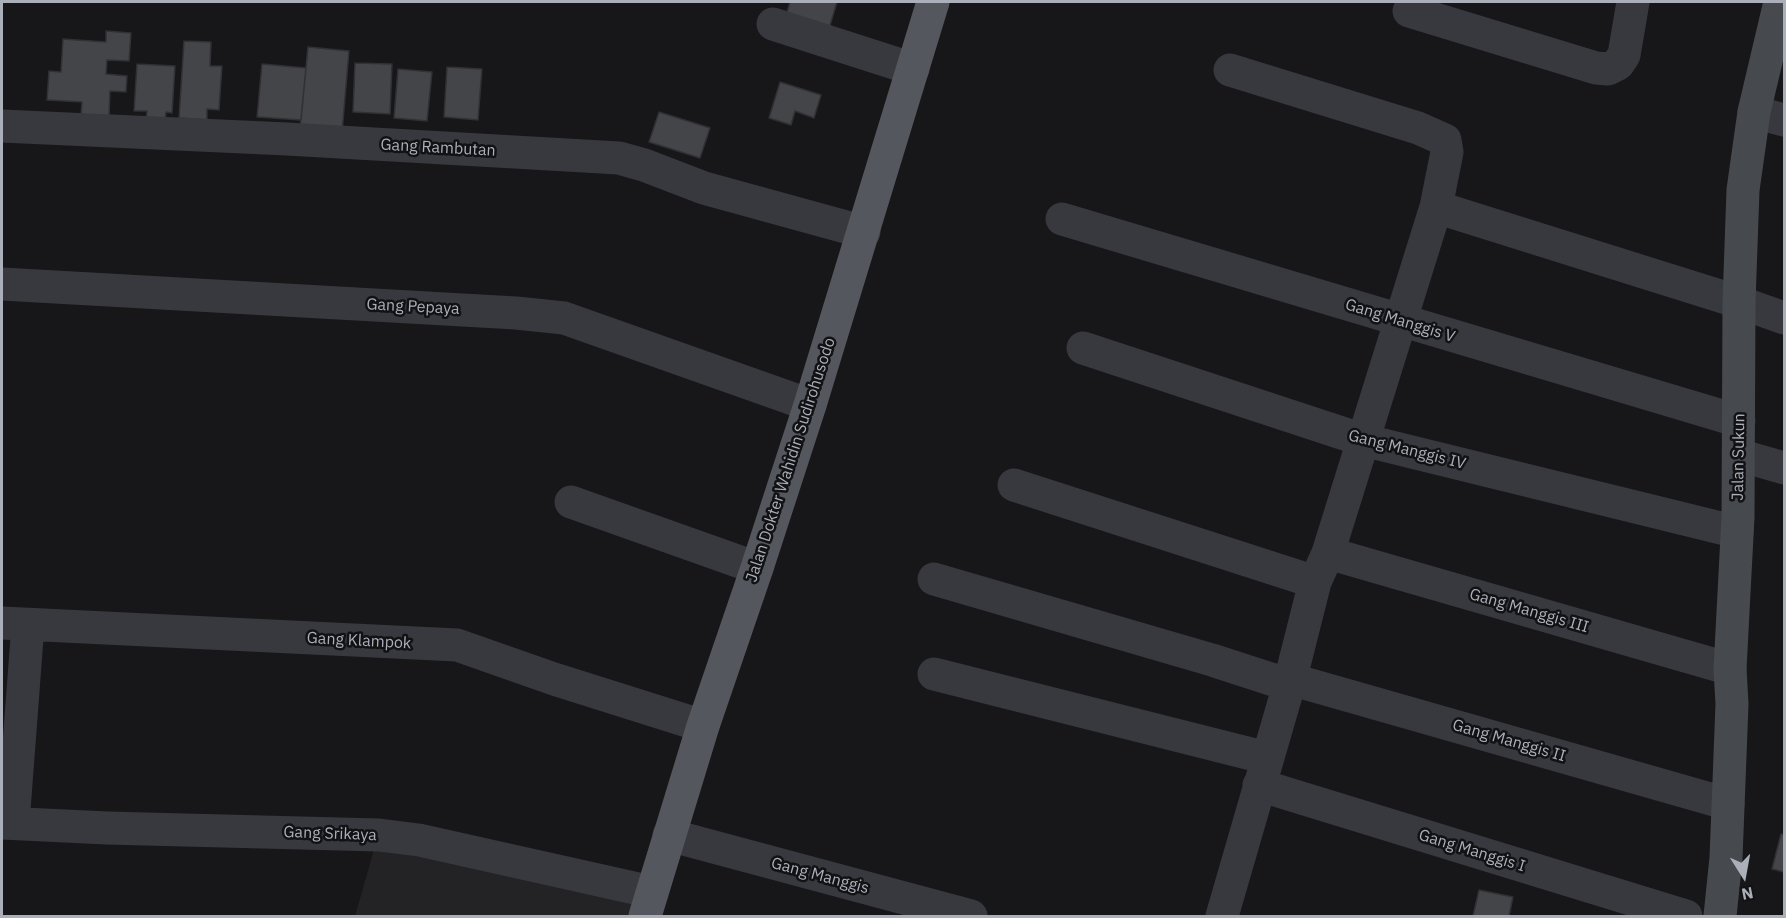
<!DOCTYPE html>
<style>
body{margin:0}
#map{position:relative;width:1786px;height:918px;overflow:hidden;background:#171719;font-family:"IBM Plex Sans",sans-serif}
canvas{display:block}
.frame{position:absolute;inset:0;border:3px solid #aaafb9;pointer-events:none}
.north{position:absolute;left:1714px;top:846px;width:60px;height:60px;-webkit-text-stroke:4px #121214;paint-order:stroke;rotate:169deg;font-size:16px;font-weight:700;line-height:24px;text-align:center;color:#aaafb9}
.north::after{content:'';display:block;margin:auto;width:21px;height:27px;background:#aaafb9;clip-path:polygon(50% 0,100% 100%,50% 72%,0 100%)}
</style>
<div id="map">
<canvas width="1786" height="918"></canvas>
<div class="frame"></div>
<div class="north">N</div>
</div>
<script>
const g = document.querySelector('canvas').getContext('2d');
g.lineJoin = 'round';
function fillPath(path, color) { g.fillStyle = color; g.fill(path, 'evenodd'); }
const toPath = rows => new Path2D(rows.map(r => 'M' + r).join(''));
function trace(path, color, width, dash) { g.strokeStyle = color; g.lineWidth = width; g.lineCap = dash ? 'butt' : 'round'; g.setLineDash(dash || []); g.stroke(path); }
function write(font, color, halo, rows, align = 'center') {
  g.font = font + ' "IBM Plex Sans",sans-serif'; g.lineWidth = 5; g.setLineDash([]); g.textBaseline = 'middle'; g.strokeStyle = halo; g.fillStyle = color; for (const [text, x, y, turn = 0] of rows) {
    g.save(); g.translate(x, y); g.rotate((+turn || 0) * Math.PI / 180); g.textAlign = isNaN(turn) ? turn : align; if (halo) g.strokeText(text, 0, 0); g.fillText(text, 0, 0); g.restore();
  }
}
fillPath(toPath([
 [378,836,646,888,637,916,355,916]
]), '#232326');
const building = toPath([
 [790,2,837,2,828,32,785,19,790,2],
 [106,31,131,33,129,61,107,60,106,74,127,76,126,92,110,91,109,117,81,115,82,102,47,100,49,71,61,72,63,39,106,42,106,31],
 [184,41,211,42,210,66,222,66,219,110,207,109,207,120,179,118,184,41],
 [308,47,349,51,342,133,300,129,308,47],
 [355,63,392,64,390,114,353,112,355,63],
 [137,64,175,66,172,113,166,112,165,122,146,121,147,111,134,111,137,64],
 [262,64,306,68,301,120,257,117,262,64],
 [447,67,482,69,478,120,444,117,447,67],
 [398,69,432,72,427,121,394,118,398,69],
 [780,82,821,95,814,118,795,111,791,125,769,118,780,82],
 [659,112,710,128,700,158,649,142,659,112],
 [1781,834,1784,835,1784,872,1772,869,1781,834],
 [1479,890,1513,897,1509,916,1473,916,1479,890]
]);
fillPath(building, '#444549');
trace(building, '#313135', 1.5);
trace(toPath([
 [1409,11,1596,68,1608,69,1618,64,1624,55,1633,2],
 [773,24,913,69],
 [1754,112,1784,120],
 [2,126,287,139,619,158,644,165,704,188,864,232],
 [1436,207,1739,302,1784,318],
 [1062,219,1739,421],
 [2,284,516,313,564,318,810,405],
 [1083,348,1363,440,1737,532],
 [1739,455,1784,468],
 [1014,485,1315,582],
 [571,502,757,568],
 [1328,553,1730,669],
 [934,579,1212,660,1289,685],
 [2,623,457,645,554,679,703,726],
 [934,674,1267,758],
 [1290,679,1728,804],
 [1259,785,1686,916],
 [2,823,107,828,379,835,419,840,652,892],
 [13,823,28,625],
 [669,835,971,916],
 [1222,916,1289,685,1315,582,1328,553,1436,207,1447,152,1445,140,1418,128,1230,70]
]), '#38393e', 33);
trace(toPath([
 [1720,916,1726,858,1732,704,1730,669,1738,517,1739,302,1743,190,1754,112,1780,2]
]), '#46494e', 33);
trace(toPath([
 [645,916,703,726,757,568,810,405,933,2]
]), '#54575d', 33);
write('16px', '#aaafb9', '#121214', [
 ["Gang Rambutan",438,148,3],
 ["Gang Pepaya",413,307,3],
 ["Gang Manggis V",1400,321,17],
 ["Gang Manggis IV",1407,450,14],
 ["Jalan Sukun",1739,457,-89],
 ["Jalan Dokter Wahidin Sudirohusodo",791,460,-72],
 ["Gang Manggis III",1529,611,16],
 ["Gang Klampok",359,641,3],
 ["Gang Manggis II",1509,741,16],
 ["Gang Srikaya",330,834,2],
 ["Gang Manggis I",1472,851,17],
 ["Gang Manggis",820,876,15]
]);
</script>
